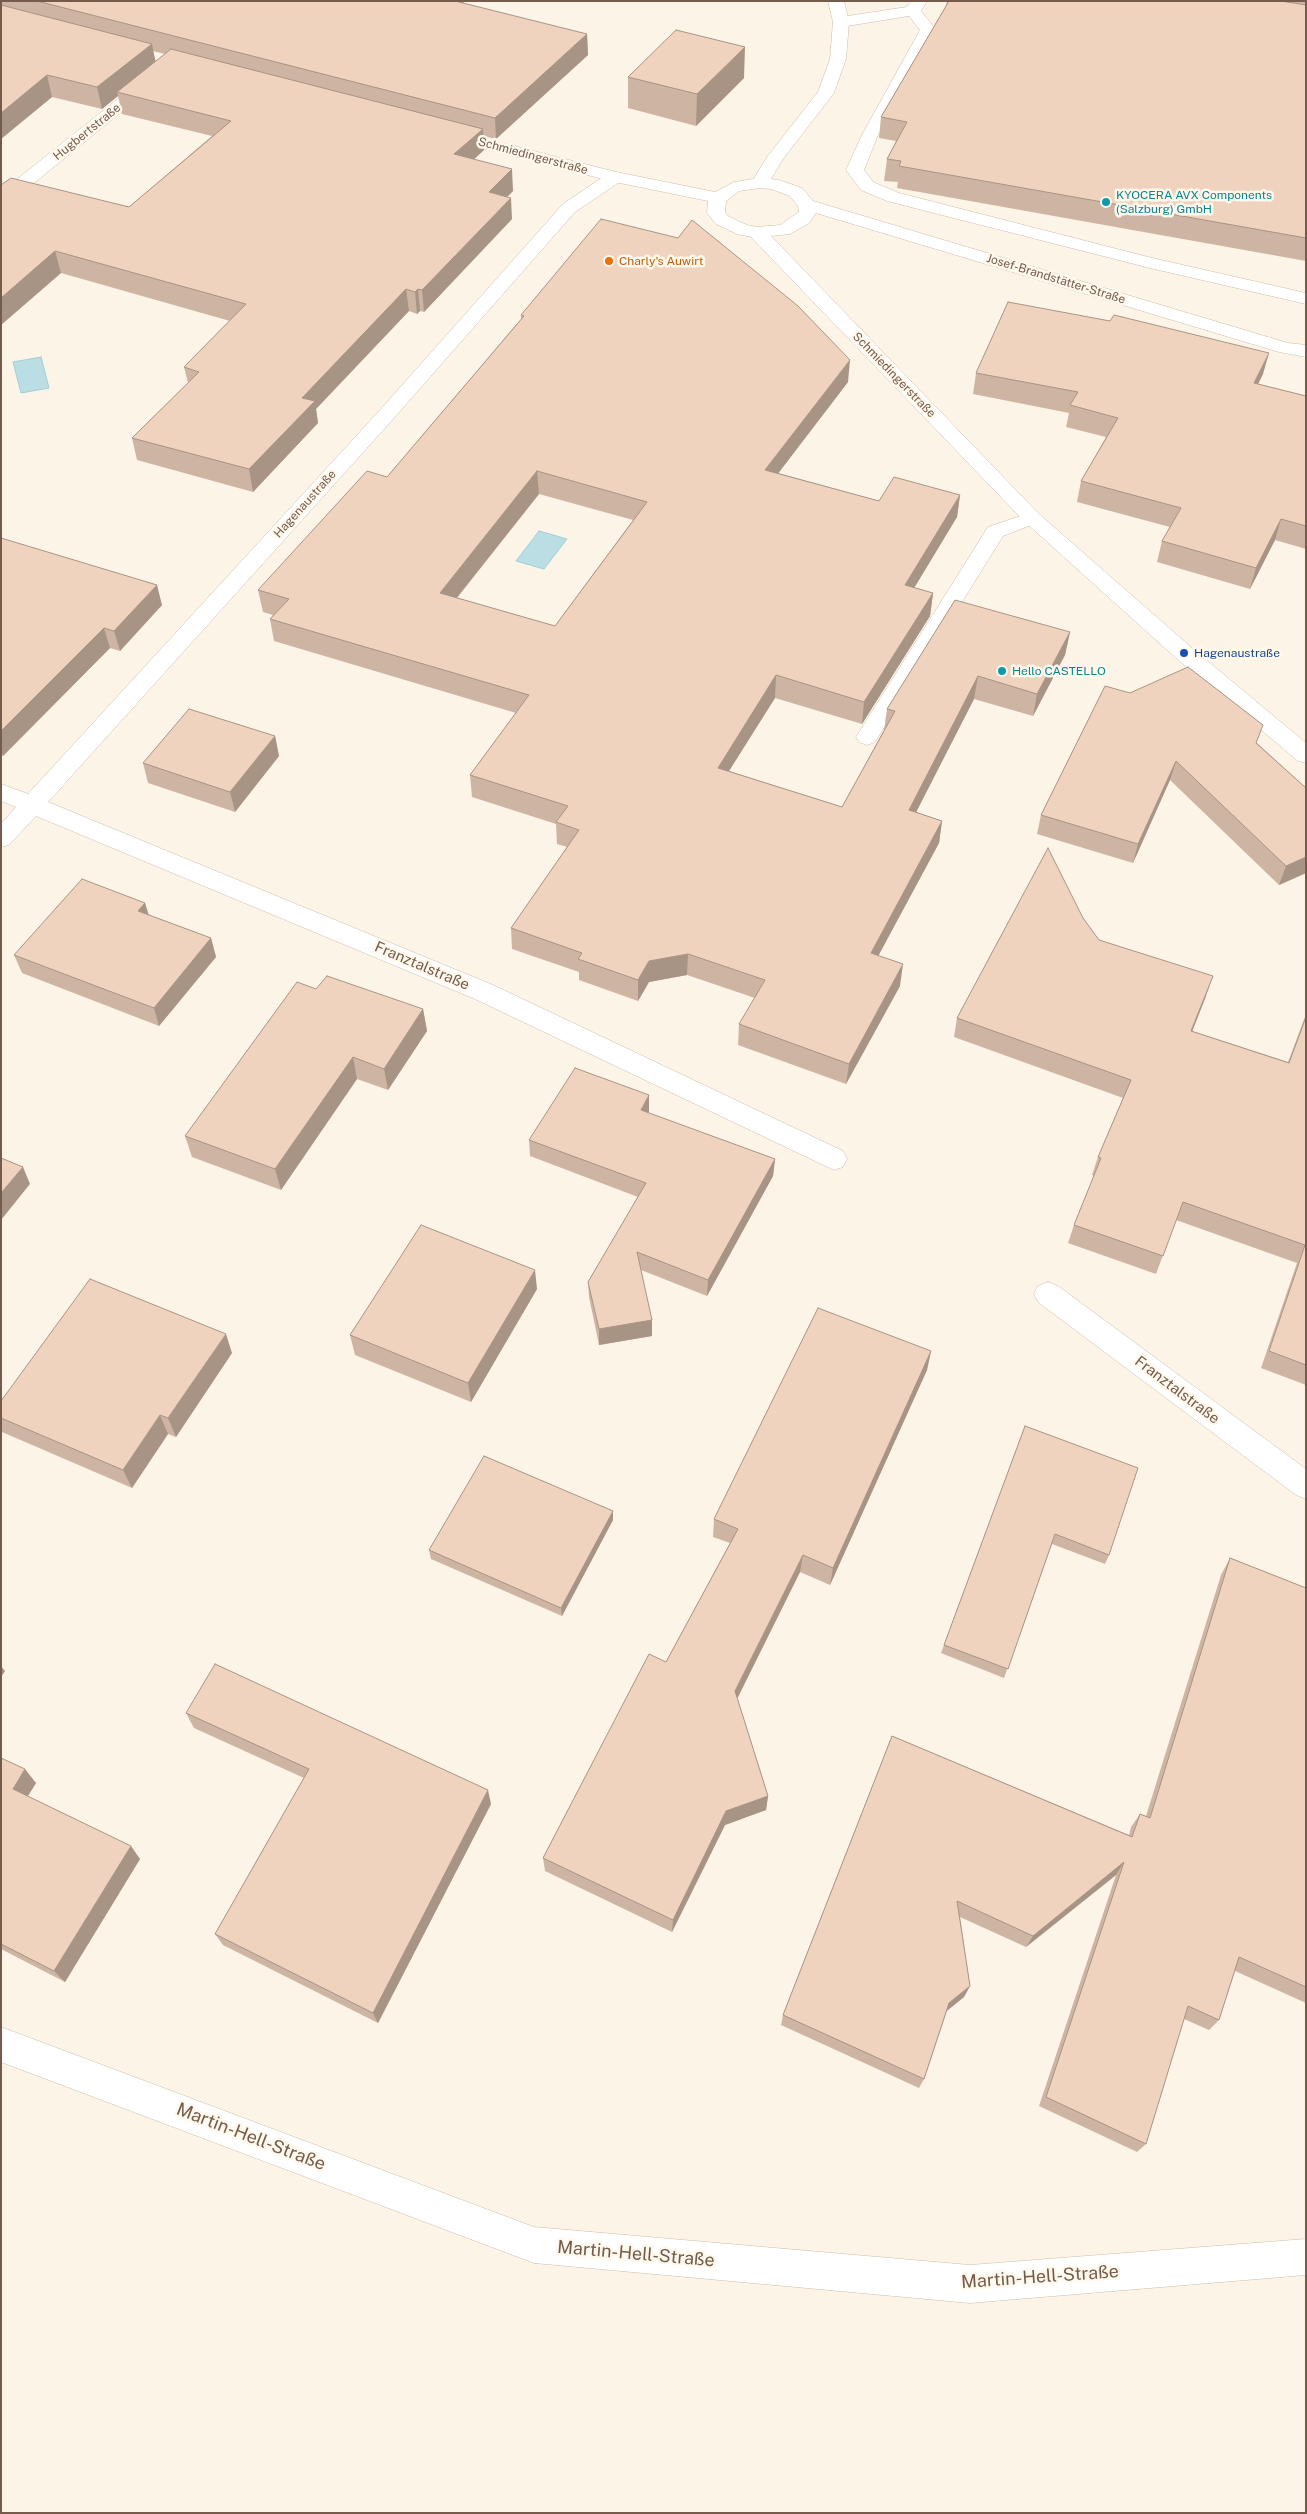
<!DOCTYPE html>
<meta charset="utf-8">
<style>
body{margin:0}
#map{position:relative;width:1307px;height:2514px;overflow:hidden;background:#fcf4e6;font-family:"Public Sans",sans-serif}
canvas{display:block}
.frame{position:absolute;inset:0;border:2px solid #745b4b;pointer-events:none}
</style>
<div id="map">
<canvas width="1307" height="2514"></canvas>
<div class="frame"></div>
</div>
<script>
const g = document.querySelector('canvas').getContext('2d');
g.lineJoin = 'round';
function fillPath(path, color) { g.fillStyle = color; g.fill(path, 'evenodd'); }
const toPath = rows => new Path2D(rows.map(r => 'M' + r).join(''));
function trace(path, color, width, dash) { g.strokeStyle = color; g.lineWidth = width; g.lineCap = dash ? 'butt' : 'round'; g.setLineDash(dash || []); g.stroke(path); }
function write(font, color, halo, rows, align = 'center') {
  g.font = font + ' "Public Sans",sans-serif'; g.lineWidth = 5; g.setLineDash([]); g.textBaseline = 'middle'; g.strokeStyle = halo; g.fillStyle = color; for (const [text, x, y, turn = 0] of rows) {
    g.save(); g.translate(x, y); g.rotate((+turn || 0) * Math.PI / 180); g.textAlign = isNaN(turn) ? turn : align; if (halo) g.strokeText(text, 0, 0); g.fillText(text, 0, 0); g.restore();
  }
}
const water = toPath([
 [41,357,49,388,21,393,13,362,41,357],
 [539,531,567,539,544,569,516,561,539,531]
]);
fillPath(water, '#bbdee5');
trace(water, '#a1cdd6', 1);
const lane = toPath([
 [911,1,927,1,921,11,936,30,878,135,864,170,873,182,899,193,1152,258,1306,293,1306,304,1150,268,887,201,861,190,846,170,862,135,920,30,909,16,841,27,833,22,841,17,907,7,911,1],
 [1032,512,1039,514,1042,518,1039,522,1003,536,875,742,867,745,859,742,856,737,988,527,1032,512]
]);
const street = toPath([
 [828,1,844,1,849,22,846,59,834,93,783,159,766,187,754,187,751,183,767,157,818,92,830,59,833,22,828,1],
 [150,76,156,78,158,81,156,84,7,205,1,206,1,192,144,78,150,76],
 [615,172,621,173,624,177,621,181,575,212,394,418,48,802,493,985,843,1151,847,1159,843,1167,834,1170,475,999,36,816,9,845,1,847,1,824,16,807,1,801,1,784,28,794,380,410,563,204,609,173,615,172],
 [1048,1282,1058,1286,1306,1469,1306,1499,1296,1495,1038,1302,1034,1294,1038,1286,1048,1282],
 [1,2027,534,2227,970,2265,1306,2239,1306,2275,970,2303,534,2263,1,2062,1,2027]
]);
const secondary = toPath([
 [447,129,616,172,715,192,734,182,760,178,779,180,802,188,813,201,1288,343,1306,345,1306,357,1279,352,816,213,809,223,790,234,771,236,1039,514,1192,648,1306,743,1306,763,1298,761,1176,658,1025,522,751,237,737,234,716,224,707,213,708,201,615,182,441,138,439,134,441,130,447,129],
 [760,188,771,189,790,196,798,206,799,212,780,225,757,227,747,225,728,216,725,212,726,201,739,191,760,188]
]);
trace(lane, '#cdbcac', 1);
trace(street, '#cdbcac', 1);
trace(secondary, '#d0bcaa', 1);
fillPath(lane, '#fff');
fillPath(street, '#fff');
fillPath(secondary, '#fff');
fillPath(toPath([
 [1,1,464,1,464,4,587,34,588,55,496,139,483,136,484,150,474,159,513,191,507,197,512,219,424,312,420,311,417,314,409,311,316,409,318,423,253,492,137,460,132,438,188,383,184,367,230,321,61,273,1,325,1,185,129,207,212,136,122,114,118,96,102,109,52,97,1,139],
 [153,51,165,54,156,62],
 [947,1,1306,1,1306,261,897,188,898,182,884,181,887,159,896,141,879,138,881,117,946,6],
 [628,77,744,78,696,126,628,108],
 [521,315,848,382,778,473,879,501,960,495,957,517,914,588,933,593,930,616,862,724,775,698,729,771,842,807,884,730,887,709,1070,632,1065,655,1033,716,974,699,916,812,942,821,939,843,878,956,900,986,846,1084,738,1045,739,1024,755,998,687,975,649,982,638,1001,579,980,579,972,512,949,511,928,567,847,557,844,556,824,472,797,470,775,516,713,274,641,270,619,273,615,263,612,258,590,387,477,521,319],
 [539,494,633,520,555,626,457,598],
 [976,373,1263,374,1258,384,1306,396,1306,549,1275,540,1250,589,1157,562,1162,541,1170,527,1077,502,1081,481,1106,437,1066,427,1069,413,973,394],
 [1,538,162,605,120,651,110,648,3,756,1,755],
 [1105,686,1257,743,1306,788,1306,873,1279,885,1170,780,1133,863,1037,834,1041,815],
 [275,736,279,756,235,812,148,783,143,763],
 [145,903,149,915,211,938,216,957,159,1026,22,973,14,955],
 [1083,918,1099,940,1206,996,1192,1031,1288,1062,1306,1014,1306,1385,1261,1368,1297,1263,1176,1220,1156,1274,1068,1243,1074,1225,1094,1176,1092,1175,1098,1157,1123,1098,954,1037,957,1018],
 [316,989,423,1009,427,1031,388,1090,357,1079,281,1190,192,1157,185,1136],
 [649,1113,775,1159,773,1176,707,1296,641,1270,652,1336,599,1345,589,1297,588,1282,638,1197,530,1156,529,1140],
 [537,1289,471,1402,355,1355,350,1335],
 [931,1351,927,1370,830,1585,800,1572,737,1699,768,1796,766,1810,725,1825,672,1932,545,1871,543,1858,666,1662,730,1543,713,1537,714,1519],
 [232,1353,176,1437,168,1434,132,1488,2,1432,1,1430,1,1401],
 [1025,1426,1109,1555,1105,1564,1052,1544,1004,1678,941,1653],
 [613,1520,562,1616,431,1559,429,1550],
 [1230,1558,1306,1588,1306,2003,1235,1971,1219,2020,1209,2030,1184,2019,1146,2144,1137,2152,1039,2106,1116,1875,1026,1947,960,1917,970,1986,964,1997,947,2011,924,2079,919,2088,781,2025,783,2015,892,1736,1129,1835,1131,1827,1140,1814,1146,1816,1221,1575],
 [186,1713,491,1804,378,2023,223,1945,215,1934,304,1778,194,1728],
 [1,1758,36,1783,28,1796,140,1859,65,1982,1,1949]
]), '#ceb5a3');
fillPath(toPath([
 [587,34,588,55,496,139,495,118],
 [152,44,156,65,117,92,118,96,102,109,97,87],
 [745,47,744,78,696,126,697,94],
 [47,75,52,97,1,139,1,113],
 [483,129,484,150,456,176,454,154],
 [512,169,513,191,490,214,489,192],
 [511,198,512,219,424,312,422,290],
 [55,251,61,273,1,325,1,298],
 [406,289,409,311,316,409,318,423,253,492,249,469,302,398],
 [418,289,420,311,417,314,415,292],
 [1269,353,1263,374,1248,404,1254,383],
 [850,360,848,382,764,492,765,470],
 [537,471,539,494,443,615,440,593],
 [960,495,957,517,902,608,905,585],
 [1281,519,1275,540,1250,589,1256,568],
 [157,585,162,605,120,651,114,631],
 [933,593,930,616,862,724,864,702],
 [104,628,110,648,3,756,1,751,1,731],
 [1070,632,1065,655,1033,716,1037,694],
 [776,675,775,698,717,790,718,768],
 [978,676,974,699,906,832,909,810],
 [275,736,279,756,235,812,230,792],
 [1176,761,1170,780,1133,863,1138,844],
 [942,821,939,843,868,975,871,953],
 [1306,857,1306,873,1279,885,1286,866],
 [145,903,150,921,138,911],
 [211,938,216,957,159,1026,154,1008],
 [688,954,687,975,649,982,638,1001,638,980,649,961],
 [903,964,900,986,846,1084,849,1064],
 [1213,976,1206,996,1185,1050,1191,1031],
 [423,1009,427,1031,388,1090,384,1069],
 [353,1057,357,1079,281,1190,275,1169],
 [649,1095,649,1113,641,1110],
 [775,1159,773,1176,707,1296,708,1280],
 [23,1167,30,1184,1,1220,1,1193],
 [535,1270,537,1289,471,1402,468,1383],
 [652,1320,652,1336,599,1345,599,1329],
 [226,1334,232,1353,176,1437,168,1418],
 [931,1351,927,1370,830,1585,833,1568],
 [160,1415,168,1434,132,1488,123,1470],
 [613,1511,613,1520,562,1616,561,1608],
 [803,1555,800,1572,733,1707,735,1691],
 [1,1666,5,1671,1,1677],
 [25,1769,36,1783,24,1802,13,1789],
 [488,1790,491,1804,378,2023,373,2013],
 [768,1796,766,1810,725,1825,672,1932,673,1920,726,1811],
 [131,1846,140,1859,65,1982,54,1971],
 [1124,1862,1116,1875,1026,1947,1033,1936],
 [970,1986,964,1997,944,2013,949,2003]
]), '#a89485');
const building = toPath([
 [37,1,455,1,587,34,495,118,37,1],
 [949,1,1281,1,1306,5,1306,238,899,166,901,161,887,159,907,122,881,117,949,1],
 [1,5,152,44,97,87,47,75,1,113,1,5],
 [676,30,745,47,697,94,628,77,676,30],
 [171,49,483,129,454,154,512,169,489,192,511,198,422,290,418,289,415,292,406,289,302,398,315,401,249,469,132,438,199,372,184,367,246,304,55,251,1,298,1,185,11,178,129,207,231,121,117,92,171,49],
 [601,219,678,238,692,220,798,306,850,360,765,470,879,501,894,477,960,495,905,585,933,593,864,702,776,675,718,768,842,807,895,711,887,709,955,600,1070,632,1037,694,978,676,909,810,942,821,871,953,903,964,849,1064,739,1024,765,980,688,954,649,961,638,980,578,959,582,953,511,928,579,830,556,822,568,806,470,775,529,695,270,619,289,599,258,590,367,471,387,477,524,316,521,315,601,219],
 [537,471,647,502,555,626,440,593,537,471],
 [1008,302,1110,321,1114,315,1269,353,1254,383,1306,396,1306,526,1281,519,1256,568,1162,541,1181,508,1081,481,1118,418,1070,405,1078,392,976,373,1008,302],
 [1,538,157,585,114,631,104,628,1,731,1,538],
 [1188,667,1263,725,1256,743,1306,788,1306,857,1286,866,1176,761,1138,844,1041,815,1105,686,1130,693,1188,667],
 [189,709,275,736,230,792,143,763,189,709],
 [1048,848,1083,918,1099,940,1213,976,1191,1031,1289,1063,1306,1017,1306,1365,1269,1351,1305,1245,1183,1202,1163,1256,1074,1225,1101,1158,1098,1157,1131,1080,957,1018,1048,848],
 [82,879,145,903,138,911,211,938,154,1008,14,955,82,879],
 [327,976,423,1009,384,1069,353,1057,275,1169,185,1136,297,982,316,989,327,976],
 [575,1068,649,1095,641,1110,775,1159,708,1280,637,1252,652,1320,599,1329,588,1282,646,1183,529,1140,575,1068],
 [1,1158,23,1167,1,1193,1,1158],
 [421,1225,535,1270,468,1383,350,1335,421,1225],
 [90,1279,226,1334,168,1418,160,1415,123,1470,1,1418,1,1401,90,1279],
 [818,1308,931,1351,833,1568,803,1555,735,1691,768,1796,726,1811,673,1920,543,1858,649,1654,666,1662,738,1529,714,1519,818,1308],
 [1025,1426,1138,1468,1109,1555,1055,1534,1008,1669,944,1645,1025,1426],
 [484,1456,613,1511,561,1608,429,1550,484,1456],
 [1230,1558,1306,1588,1306,1987,1239,1957,1219,2020,1188,2006,1146,2144,1046,2097,1124,1862,1033,1936,957,1901,970,1986,949,2003,924,2079,783,2015,892,1736,1132,1837,1140,1814,1150,1818,1230,1558],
 [215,1664,488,1790,373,2013,215,1934,309,1769,186,1713,215,1664],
 [1,1758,25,1769,13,1789,131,1846,54,1971,1,1944,1,1758]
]);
fillPath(building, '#f0d3be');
trace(building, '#a89485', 1);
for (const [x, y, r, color] of [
 [1106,202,5,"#0f9aa8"],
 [609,261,5,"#e8710a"],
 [1184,653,5,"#1a4fb4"],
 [1002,671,5,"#0f9aa8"]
]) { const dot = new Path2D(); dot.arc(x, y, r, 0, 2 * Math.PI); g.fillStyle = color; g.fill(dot); trace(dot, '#fff8ec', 2); }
write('12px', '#745b4b', '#fff8ec', [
 ["Hugbertstraße",87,132,-39],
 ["Schmiedingerstraße",533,156,15],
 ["Josef-Brandstätter-Straße",1056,279,17],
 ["Schmiedingerstraße",894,375,46],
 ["Hagenaustraße",305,504,-48]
]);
write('12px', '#0d838f', '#fff8ec', [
 ["KYOCERA AVX Components",1116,195],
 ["(Salzburg) GmbH",1116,209],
 ["Hello CASTELLO",1012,671]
], 'left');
write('12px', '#c56008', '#fff8ec', [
 ["Charly's Auwirt",619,261]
], 'left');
write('12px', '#164399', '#fff8ec', [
 ["Hagenaustraße",1194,653]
], 'left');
write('15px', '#745b4b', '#fff8ec', [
 ["Franztalstraße",422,966,23],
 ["Franztalstraße",1177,1390,37]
]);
write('18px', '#745b4b', '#fff8ec', [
 ["Martin-Hell-Straße",251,2137,21],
 ["Martin-Hell-Straße",636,2254,5],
 ["Martin-Hell-Straße",1040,2277,-4]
]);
</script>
